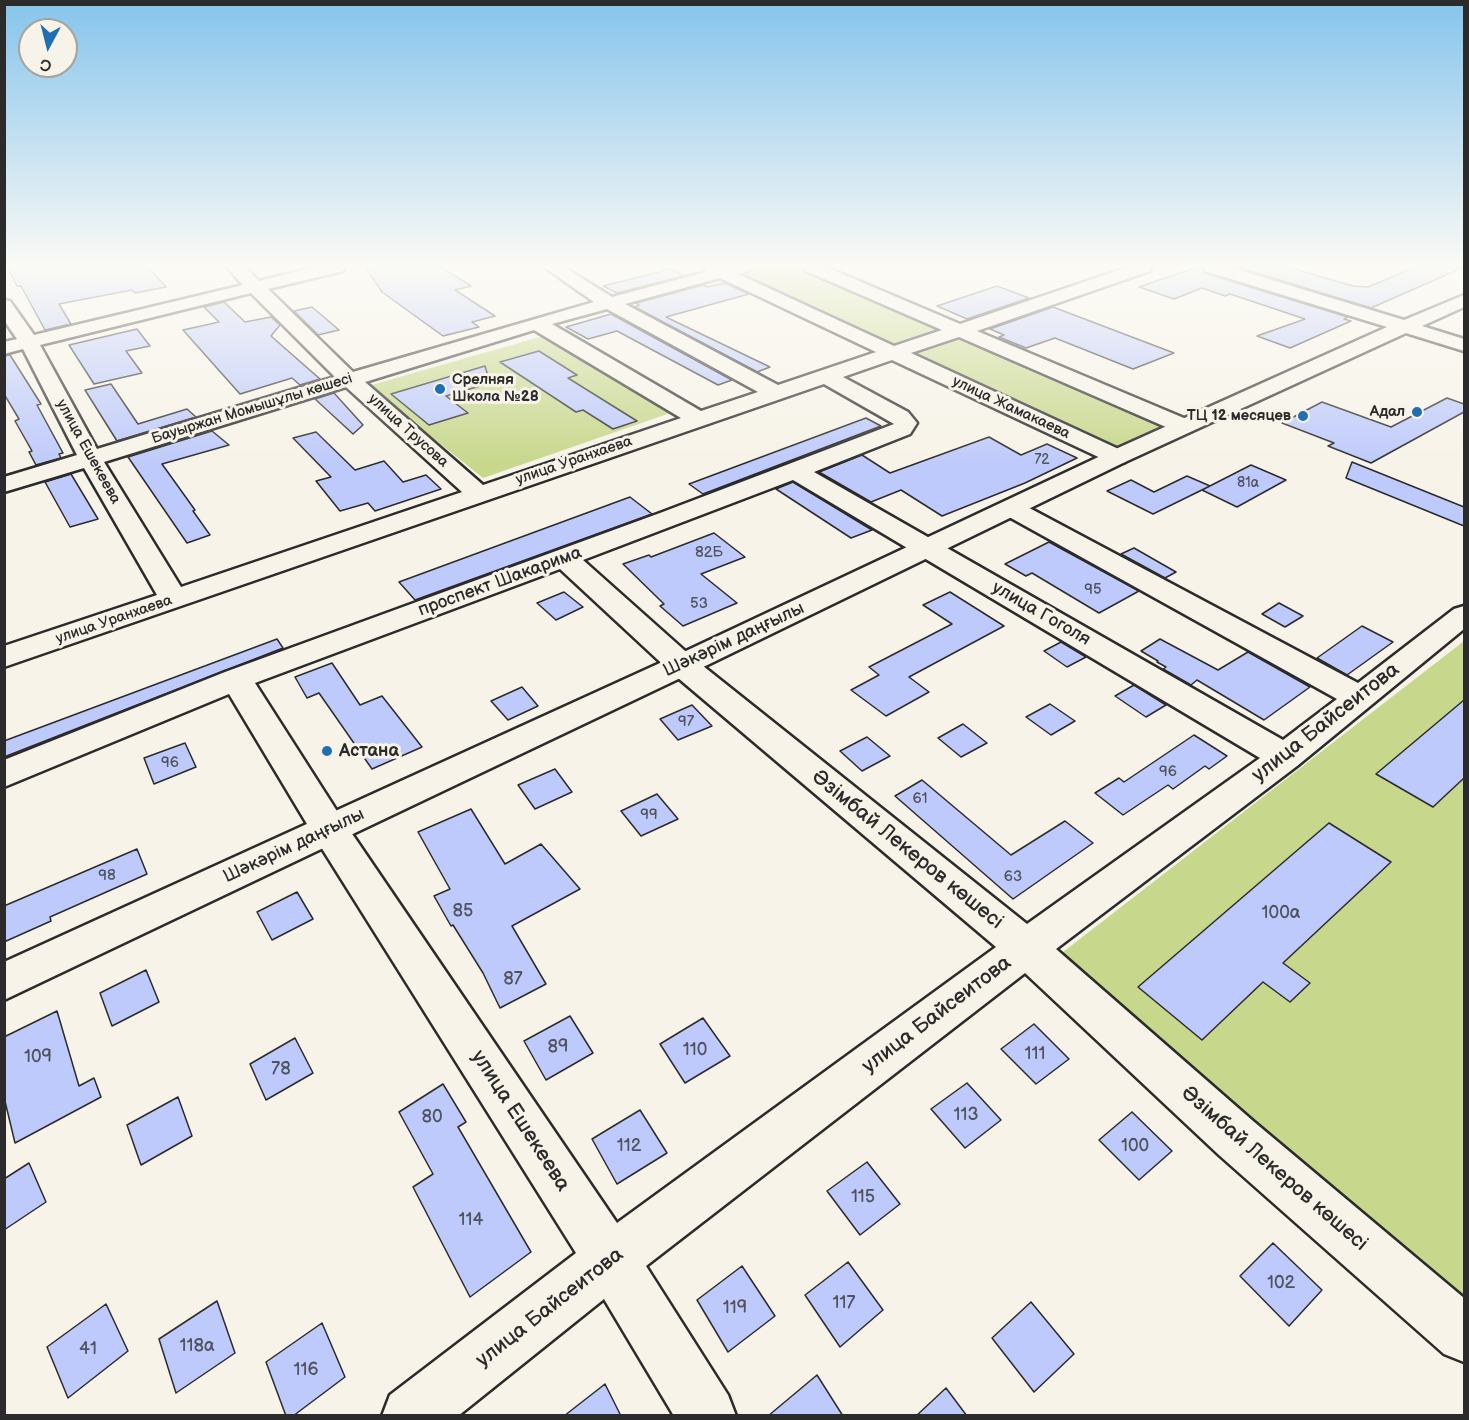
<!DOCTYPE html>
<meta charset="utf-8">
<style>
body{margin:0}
#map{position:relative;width:1469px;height:1420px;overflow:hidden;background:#f7f3e8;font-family:"Balsamiq Sans",sans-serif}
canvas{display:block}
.frame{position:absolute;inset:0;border:6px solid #2b2b2b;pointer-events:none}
.north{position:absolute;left:18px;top:18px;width:60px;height:60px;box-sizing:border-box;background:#f7f3e8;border:2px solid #a5a39c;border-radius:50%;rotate:187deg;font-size:16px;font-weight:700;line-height:24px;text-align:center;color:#2b2b2b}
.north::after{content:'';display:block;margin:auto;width:21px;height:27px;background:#1f6fb2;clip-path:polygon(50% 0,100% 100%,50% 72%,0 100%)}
</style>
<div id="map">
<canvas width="1469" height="1420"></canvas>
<div class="frame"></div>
<div class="north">С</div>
</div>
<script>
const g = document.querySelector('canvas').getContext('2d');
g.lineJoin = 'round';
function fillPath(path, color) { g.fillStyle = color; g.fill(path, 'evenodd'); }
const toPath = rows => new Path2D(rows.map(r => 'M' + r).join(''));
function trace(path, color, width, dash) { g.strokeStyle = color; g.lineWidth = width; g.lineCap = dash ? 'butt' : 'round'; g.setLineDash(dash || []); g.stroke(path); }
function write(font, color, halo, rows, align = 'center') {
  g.font = font + ' "Balsamiq Sans",sans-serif'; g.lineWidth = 6; g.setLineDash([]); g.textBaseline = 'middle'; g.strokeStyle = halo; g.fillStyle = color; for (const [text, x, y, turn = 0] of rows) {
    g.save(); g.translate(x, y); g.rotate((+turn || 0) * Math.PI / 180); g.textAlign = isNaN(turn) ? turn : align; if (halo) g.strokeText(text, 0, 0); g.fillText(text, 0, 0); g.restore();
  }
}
fillPath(toPath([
 [754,267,796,267,946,331,899,347,735,272],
 [550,334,679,410,483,478,368,386],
 [955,336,1167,428,1121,448,911,351],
 [1464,641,1464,1331,1045,966]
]), '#c7d78b');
const building = toPath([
 [7,267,148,267,166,287,135,293,132,290,59,304,71,324,45,330,21,286,17,286,7,267],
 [365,267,441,267,471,286,455,290,495,316,472,322,479,327,443,336,382,292,365,267],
 [1197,267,1201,267,1204,273,1348,317,1344,319,1351,321,1290,348,1257,336,1305,319,1230,294,1225,296,1202,288,1174,299,1139,287,1197,267],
 [1237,267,1288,267,1353,286,1368,287,1415,267,1464,267,1371,308,1237,267],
 [671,269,684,276,617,293,603,286,671,269],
 [725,283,749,294,666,317,770,367,757,372,635,307,639,305,636,303,703,285,707,287,725,283],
 [997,286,1029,298,967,319,937,306,997,286],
 [224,302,245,322,271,317,280,325,271,336,320,379,300,385,292,378,240,394,183,330,219,322,204,307,224,302],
 [312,307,339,330,318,335,294,311,312,307],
 [1053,307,1174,353,1133,369,1055,338,1026,348,999,337,1004,335,990,329,1053,307],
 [611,314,732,380,718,385,617,331,588,339,566,327,611,314],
 [137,329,150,346,126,351,142,373,94,384,69,345,137,329],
 [539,351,577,375,568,378,637,421,613,429,583,410,576,412,500,362,539,351],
 [10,355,41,404,37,405,63,453,59,454,61,458,36,465,29,452,32,451,15,421,19,419,4,394,4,356,10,355],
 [485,366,490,383,446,396,468,413,429,425,391,394,485,366],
 [111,384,138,424,187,409,196,417,117,441,85,390,111,384],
 [334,393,363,425,353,434,315,399,334,393],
 [1447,398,1464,404,1464,412,1371,463,1328,446,1334,443,1282,423,1322,402,1391,427,1447,398],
 [866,418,881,426,703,494,689,484,866,418],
 [212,431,229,445,162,464,195,510,193,511,210,535,187,543,128,457,212,431],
 [316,432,355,470,384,461,403,482,426,475,441,489,375,511,368,503,340,511,316,481,331,477,293,438,316,432],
 [989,437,1021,455,1047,444,1077,458,1025,483,942,516,901,490,871,502,819,472,862,455,890,473,989,437],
 [1352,462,1464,507,1464,526,1346,478,1352,462],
 [1251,465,1286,480,1237,507,1202,490,1251,465],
 [71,474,98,519,70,527,45,482,71,474],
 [1187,476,1210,486,1153,514,1107,491,1131,480,1154,492,1187,476],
 [793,482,872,530,851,538,776,489,793,482],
 [630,497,652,514,415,600,399,582,630,497],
 [714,533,745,557,701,574,737,603,683,626,660,606,664,604,623,564,649,555,651,557,714,533],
 [1049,542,1139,591,1099,613,1032,573,1026,576,1005,564,1049,542],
 [1134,548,1176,572,1165,578,1121,554,1134,548],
 [564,592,583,607,556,620,537,603,564,592],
 [950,592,1004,626,909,677,929,692,886,716,851,690,879,675,869,667,952,624,923,605,950,592],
 [1279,603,1303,616,1285,627,1262,614,1279,603],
 [1362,626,1393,642,1347,675,1317,658,1362,626],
 [277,639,283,648,4,757,4,741,277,639],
 [1160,639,1218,670,1248,652,1310,687,1264,720,1197,680,1191,685,1163,669,1166,667,1157,662,1158,661,1141,651,1160,639],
 [1061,642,1086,657,1067,667,1044,651,1061,642],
 [332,663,360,705,382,696,422,747,372,769,319,693,307,698,295,677,332,663],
 [1134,685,1166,705,1146,717,1115,696,1134,685],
 [522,687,538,706,508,720,491,701,522,687],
 [1464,700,1464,778,1433,807,1376,774,1464,700],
 [1050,704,1075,721,1051,735,1026,717,1050,704],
 [692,705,712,726,678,740,660,719,692,705],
 [963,724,987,743,961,757,938,738,963,724],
 [1194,735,1227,756,1209,769,1205,766,1173,789,1168,785,1123,815,1095,793,1119,778,1124,782,1194,735],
 [867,737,890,756,862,771,840,751,867,737],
 [185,743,196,767,154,784,144,758,185,743],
 [555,769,572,792,535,809,518,785,555,769],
 [922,780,1011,855,1065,821,1093,843,1013,899,895,796,922,780],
 [657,794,678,819,641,836,621,811,657,794],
 [471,809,505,864,541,844,580,889,512,926,546,984,500,1008,483,973,453,925,451,926,434,896,450,889,418,832,471,809],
 [1329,823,1391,862,1283,963,1310,983,1290,1002,1263,982,1202,1040,1138,987,1329,823],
 [137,849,147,874,50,917,51,921,4,942,4,906,137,849],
 [297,892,313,919,272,940,257,912,297,892],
 [146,970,159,1002,112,1026,100,993,146,970],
 [57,1011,79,1086,94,1078,101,1097,15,1143,4,1097,4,1037,57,1011],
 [570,1016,593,1053,546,1080,524,1041,570,1016],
 [703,1018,730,1056,685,1083,660,1044,703,1018],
 [1034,1024,1069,1059,1036,1084,1001,1049,1034,1024],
 [295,1038,313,1073,266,1100,250,1064,295,1038],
 [967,1083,1001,1120,965,1148,931,1109,967,1083],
 [443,1084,466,1122,458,1127,531,1252,470,1297,413,1187,433,1174,399,1112,443,1084],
 [178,1097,192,1136,141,1165,127,1125,178,1097],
 [640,1110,667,1153,617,1184,592,1139,640,1110],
 [1132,1112,1172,1151,1139,1180,1099,1140,1132,1112],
 [867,1162,900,1204,860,1235,827,1191,867,1162],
 [29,1163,46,1202,4,1230,4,1179,29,1163],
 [1273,1243,1322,1290,1289,1326,1240,1276,1273,1243],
 [848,1262,883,1310,840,1347,805,1295,848,1262],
 [742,1266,775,1316,728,1352,697,1300,742,1266],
 [217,1301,235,1353,176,1393,159,1339,217,1301],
 [1031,1302,1074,1354,1034,1392,992,1338,1031,1302],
 [106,1304,128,1351,68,1398,47,1347,106,1304],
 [322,1323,345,1377,293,1416,286,1416,266,1362,322,1323],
 [817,1375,843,1416,768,1416,817,1375],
 [605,1384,621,1416,564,1416,605,1384],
 [946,1388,967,1416,916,1416,946,1388]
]);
fillPath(building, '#becafb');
trace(building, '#2b2b2b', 1.5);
const minor = toPath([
 [227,267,245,267,259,281,316,267,345,267,343,271,268,289,353,372,594,302,544,267,564,267,612,297,706,272,704,267,751,267,749,271,738,274,894,346,942,330,806,271,804,267,826,267,960,324,1128,267,1152,267,1150,271,977,331,1191,421,1194,426,1191,431,1183,433,1175,431,959,337,911,353,1125,452,1129,457,1125,462,1117,464,1109,462,892,360,843,377,908,412,917,423,910,434,814,472,1283,740,1337,699,1002,513,998,508,1002,503,1011,500,1020,503,1358,683,1454,609,1464,606,1464,629,1297,766,1056,949,1253,1121,1464,1298,1464,1362,1444,1354,1219,1155,1025,973,646,1266,728,1395,736,1416,674,1416,604,1299,458,1416,382,1416,390,1395,576,1253,316,839,229,694,4,787,4,760,225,672,660,513,894,424,824,384,4,667,4,646,157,595,84,468,4,492,4,477,77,455,23,349,4,354,4,342,17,339,4,320,4,300,10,301,34,335,243,285,227,267],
 [720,278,876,352,778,385,625,304,720,278],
 [251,293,335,377,97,449,40,345,251,293],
 [607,309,758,392,701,411,552,324,607,309],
 [534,330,681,418,483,485,365,382,534,330],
 [346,387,462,492,181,587,104,462,346,387],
 [793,480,1260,758,1027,924,693,658,583,560,793,480],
 [560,569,671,672,996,947,617,1223,342,819,255,683,560,569]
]);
const major = toPath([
 [1203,267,1229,267,1404,320,1464,295,1464,307,1422,326,1464,339,1464,351,1406,333,1125,462,693,672,4,1000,4,962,671,658,1109,452,1387,327,1205,271,1203,267]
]);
trace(minor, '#2b2b2b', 5);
trace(major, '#2b2b2b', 5);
fillPath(minor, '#f7f3e8');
fillPath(major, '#f7f3e8');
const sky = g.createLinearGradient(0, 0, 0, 466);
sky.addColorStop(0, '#85c4ec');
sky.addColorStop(0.57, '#fbfaf5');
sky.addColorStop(1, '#fbfaf500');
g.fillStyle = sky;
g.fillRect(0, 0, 1469, 466);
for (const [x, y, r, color] of [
 [440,389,6,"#1f6fb2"],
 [1417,412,6,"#1f6fb2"],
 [1303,416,6,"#1f6fb2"],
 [327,751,6,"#1f6fb2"]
]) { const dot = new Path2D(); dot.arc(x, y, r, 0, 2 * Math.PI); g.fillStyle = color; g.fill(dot); trace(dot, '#f7f3e8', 2); }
write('14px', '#50535f', null, [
 ["72",1042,460],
 ["81а",1248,483]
]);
write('bold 15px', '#2b2b2b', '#f7f3e8', [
 ["Срелняя",452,380,"left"],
 ["Школа №28",452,397,"left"],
 ["Адал",1405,412],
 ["ТЦ 12 месяцев",1291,416]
], 'right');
write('15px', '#2b2b2b', '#f7f3e8', [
 ["улица Жамакаева",1011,408,25],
 ["Бауыржан Момышұлы көшесі",252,409,-17],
 ["улица Трусова",408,431,42],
 ["улица Ешекеева",88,452,61],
 ["улица Уранхаева",574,461,-19],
 ["улица Уранхаева",114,620,-19]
]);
write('15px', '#50535f', null, [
 ["82Б",709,553],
 ["95",1093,590],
 ["53",699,604],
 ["97",686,722],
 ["96",170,763],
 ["96",1168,772],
 ["61",920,799],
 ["99",649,815],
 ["98",107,876],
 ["63",1013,877]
]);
write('18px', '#2b2b2b', '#f7f3e8', [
 ["проспект Шакарима",500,582,-20],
 ["улица Гоголя",1041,614,30],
 ["Шәкәрім даңғылы",734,640,-25],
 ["Шәкәрім даңғылы",294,846,-25]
]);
write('bold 18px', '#2b2b2b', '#f7f3e8', [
 ["Астана",339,751]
], 'left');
write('18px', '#50535f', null, [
 ["85",463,911],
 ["100а",1281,913],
 ["87",513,979],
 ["89",558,1047],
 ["110",695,1050],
 ["111",1035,1054],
 ["109",38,1057],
 ["78",281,1069],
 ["113",966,1115],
 ["80",432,1117],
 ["112",629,1146],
 ["100",1135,1146],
 ["115",863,1197],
 ["114",471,1220],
 ["102",1281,1283],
 ["117",844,1303],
 ["119",735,1308],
 ["118а",197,1346],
 ["41",88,1349],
 ["116",306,1370]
]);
write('21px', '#2b2b2b', '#f7f3e8', [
 ["улица Байсеитова",1326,723,-38],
 ["Әзімбай Лекеров көшесі",907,850,39],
 ["улица Байсеитова",937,1015,-37],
 ["улица Ешекеева",520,1121,57],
 ["Әзімбай Лекеров көшесі",1274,1169,41],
 ["улица Байсеитова",550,1308,-38]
]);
</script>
